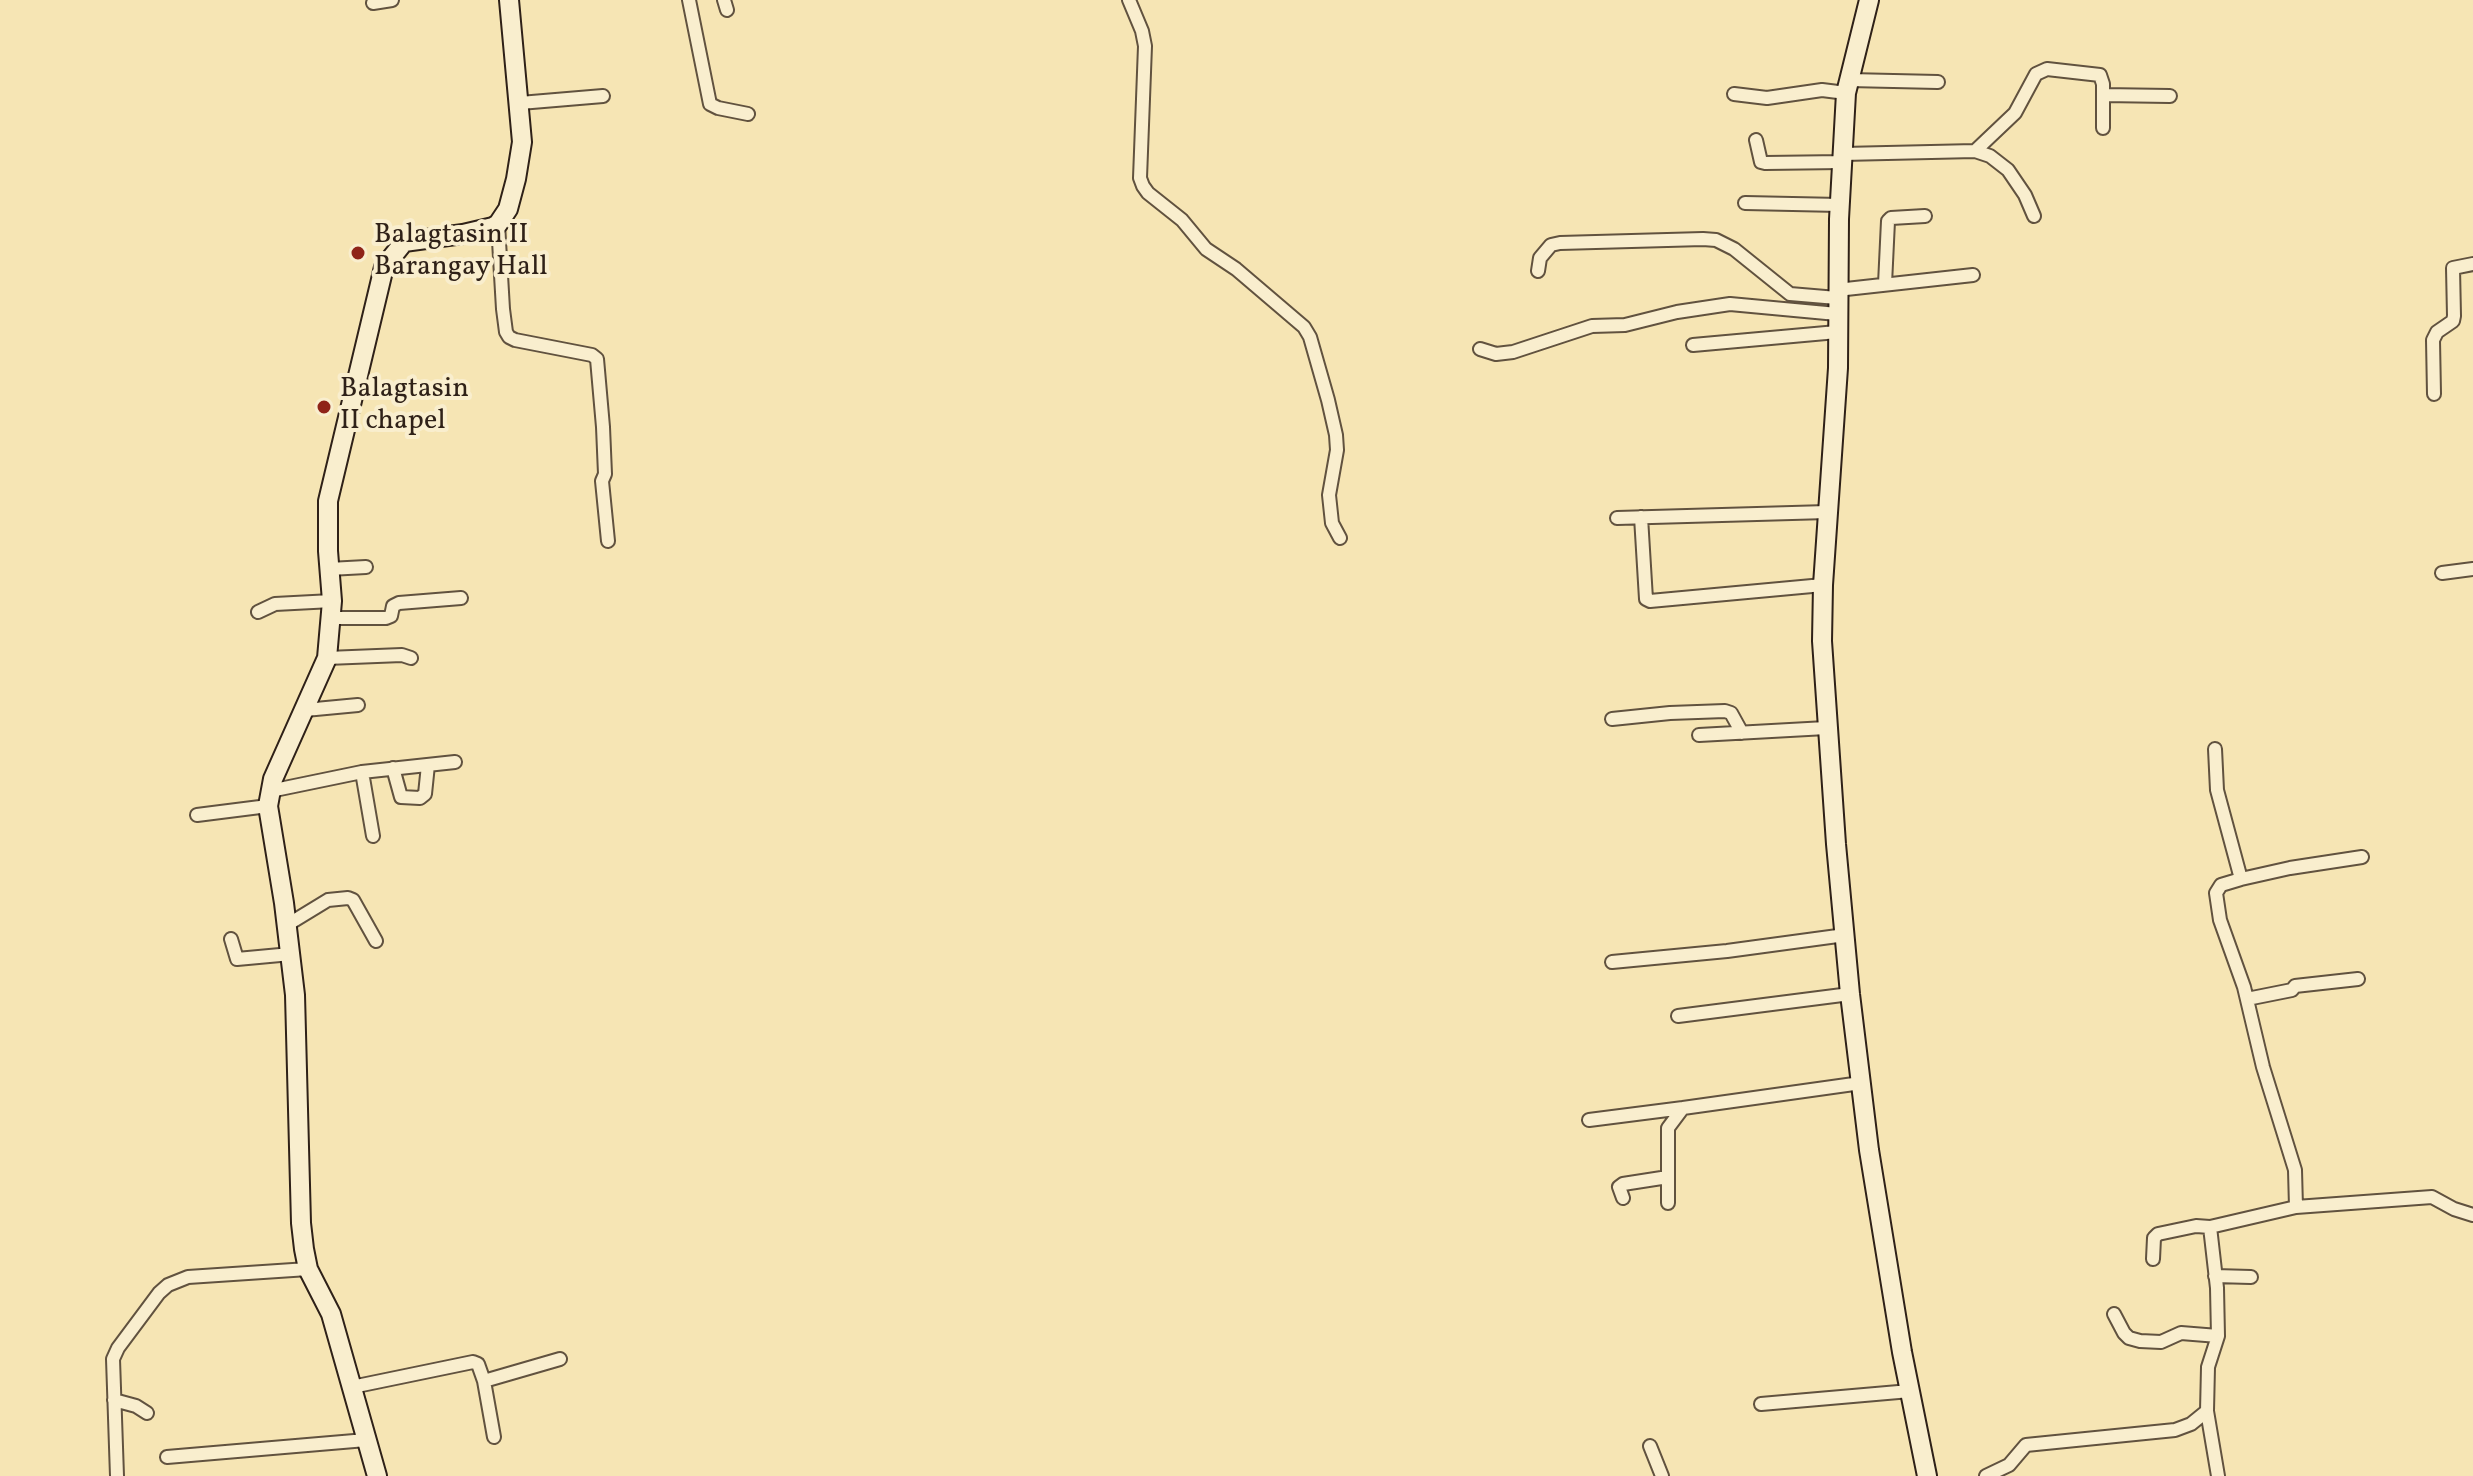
<!DOCTYPE html>
<style>
body{margin:0}
canvas{display:block;background:#f6e5b4}
</style>
<canvas width="2473" height="1476"></canvas>
<script>
const g = document.querySelector('canvas').getContext('2d');
g.lineJoin = 'round';
const toPath = rows => new Path2D(rows.map(r => 'M' + r).join(''));
function trace(path, color, width, dash) { g.strokeStyle = color; g.lineWidth = width; g.lineCap = dash ? 'butt' : 'round'; g.setLineDash(dash || []); g.stroke(path); }
function write(font, color, halo, rows, align = 'center') {
  g.font = font + ' Vollkorn,serif'; g.lineWidth = 8; g.setLineDash([]); g.textBaseline = 'middle'; g.strokeStyle = halo; g.fillStyle = color; for (const [text, x, y, turn = 0] of rows) {
    g.save(); g.translate(x, y); g.rotate((+turn || 0) * Math.PI / 180); g.textAlign = isNaN(turn) ? turn : align; if (halo) g.strokeText(text, 0, 0); g.fillText(text, 0, 0); g.restore();
  }
}
const street = toPath([
 [689,0,710,104,718,108,748,114],
 [724,0,727,10],
 [1129,0,1142,31,1145,46,1140,178,1143,186,1148,193,1182,220,1206,249,1236,269,1304,327,1310,337,1328,400,1336,435,1337,450,1329,495,1332,523,1340,538],
 [373,3,392,0],
 [1849,80,1938,82],
 [1734,94,1767,98,1822,90,1846,93],
 [2103,95,2170,96],
 [520,103,603,96],
 [1756,140,1761,162,1765,163,1842,162],
 [1975,151,1990,156,2008,170,2025,195,2034,216],
 [1843,154,1975,151,2015,113,2036,74,2047,69,2100,75,2103,84,2103,128],
 [1745,203,1840,205],
 [498,224,503,309,506,332,509,337,515,340,592,355,597,359,603,427,605,474,602,481,608,541],
 [1538,271,1540,258,1551,245,1560,243,1703,239,1716,240,1734,249,1790,294,1837,298],
 [1885,284,1888,221,1891,218,1925,216],
 [1837,290,1973,275],
 [1693,345,1837,332],
 [1480,349,1496,354,1513,352,1592,326,1625,325,1677,312,1730,304,1837,314],
 [2434,394,2433,340,2437,332,2453,321,2454,316,2453,268,2473,264],
 [1641,517,1646,599,1650,601,1823,585],
 [1617,518,1827,512],
 [329,569,366,567],
 [2442,573,2473,569],
 [258,612,275,604,332,601],
 [331,618,386,618,391,616,393,606,399,603,461,598],
 [327,658,402,655,411,658],
 [305,710,358,705],
 [1612,719,1670,713,1725,711,1731,713,1742,733],
 [1699,735,1826,728],
 [2215,749,2217,790,2241,879],
 [393,768,401,797,420,798,425,794,428,765],
 [362,772,373,836],
 [270,791,362,772,455,762],
 [197,815,268,806],
 [287,925,328,900,348,898,353,900,376,941],
 [231,939,237,959,291,954],
 [1612,962,1727,951,1845,935],
 [2247,999,2292,990,2295,986,2358,979],
 [1678,1016,1850,994],
 [1589,1120,1683,1108],
 [1623,1198,1619,1187,1623,1184,1668,1177],
 [1668,1203,1668,1128,1683,1108,1861,1083],
 [2296,1207,2295,1170,2263,1067,2244,987,2220,920,2216,893,2221,885,2241,879,2290,868,2362,857],
 [2153,1259,2154,1238,2158,1234,2196,1226,2210,1227],
 [2215,1276,2251,1277],
 [2114,1314,2124,1333,2129,1338,2140,1341,2161,1342,2181,1333,2218,1336],
 [352,1387,473,1362,478,1364,484,1381],
 [114,1400,136,1406,147,1413],
 [1761,1404,1910,1391],
 [494,1437,484,1381,560,1359],
 [1650,1446,1662,1476],
 [167,1457,366,1440],
 [117,1476,113,1359,118,1348,159,1293,168,1285,188,1277,308,1269],
 [1986,1476,2009,1465,2026,1445,2175,1430,2191,1424,2207,1411],
 [2218,1476,2207,1411,2208,1367,2218,1336,2217,1288,2210,1227,2296,1207,2432,1197,2454,1209,2473,1215]
]);
const secondary = toPath([
 [1869,0,1846,93,1839,219,1838,368,1823,585,1822,641,1836,844,1850,994,1869,1150,1902,1352,1927,1476],
 [377,1476,331,1314,308,1269,304,1249,301,1223,295,995,284,903,268,806,273,779,327,658,332,601,328,551,328,501,384,267,404,242,463,234,493,227,498,224,508,209,516,179,522,142,509,0]
]);
trace(street, '#61523f', 16);
trace(secondary, '#2f2118', 22);
trace(street, '#f9eece', 12);
trace(secondary, '#f9eece', 18);
for (const [x, y, r, color] of [
 [358,253,8,"#8f2418"],
 [324,407,8,"#8f2418"]
]) { const dot = new Path2D(); dot.arc(x, y, r, 0, 2 * Math.PI); g.fillStyle = color; g.fill(dot); trace(dot, '#f9eece', 3); }
write('28px', '#2f2118', '#f9eece', [
 ["Balagtasin II",374,237],
 ["Barangay Hall",374,269],
 ["Balagtasin",340,391],
 ["II chapel",340,423]
], 'left');
</script>
